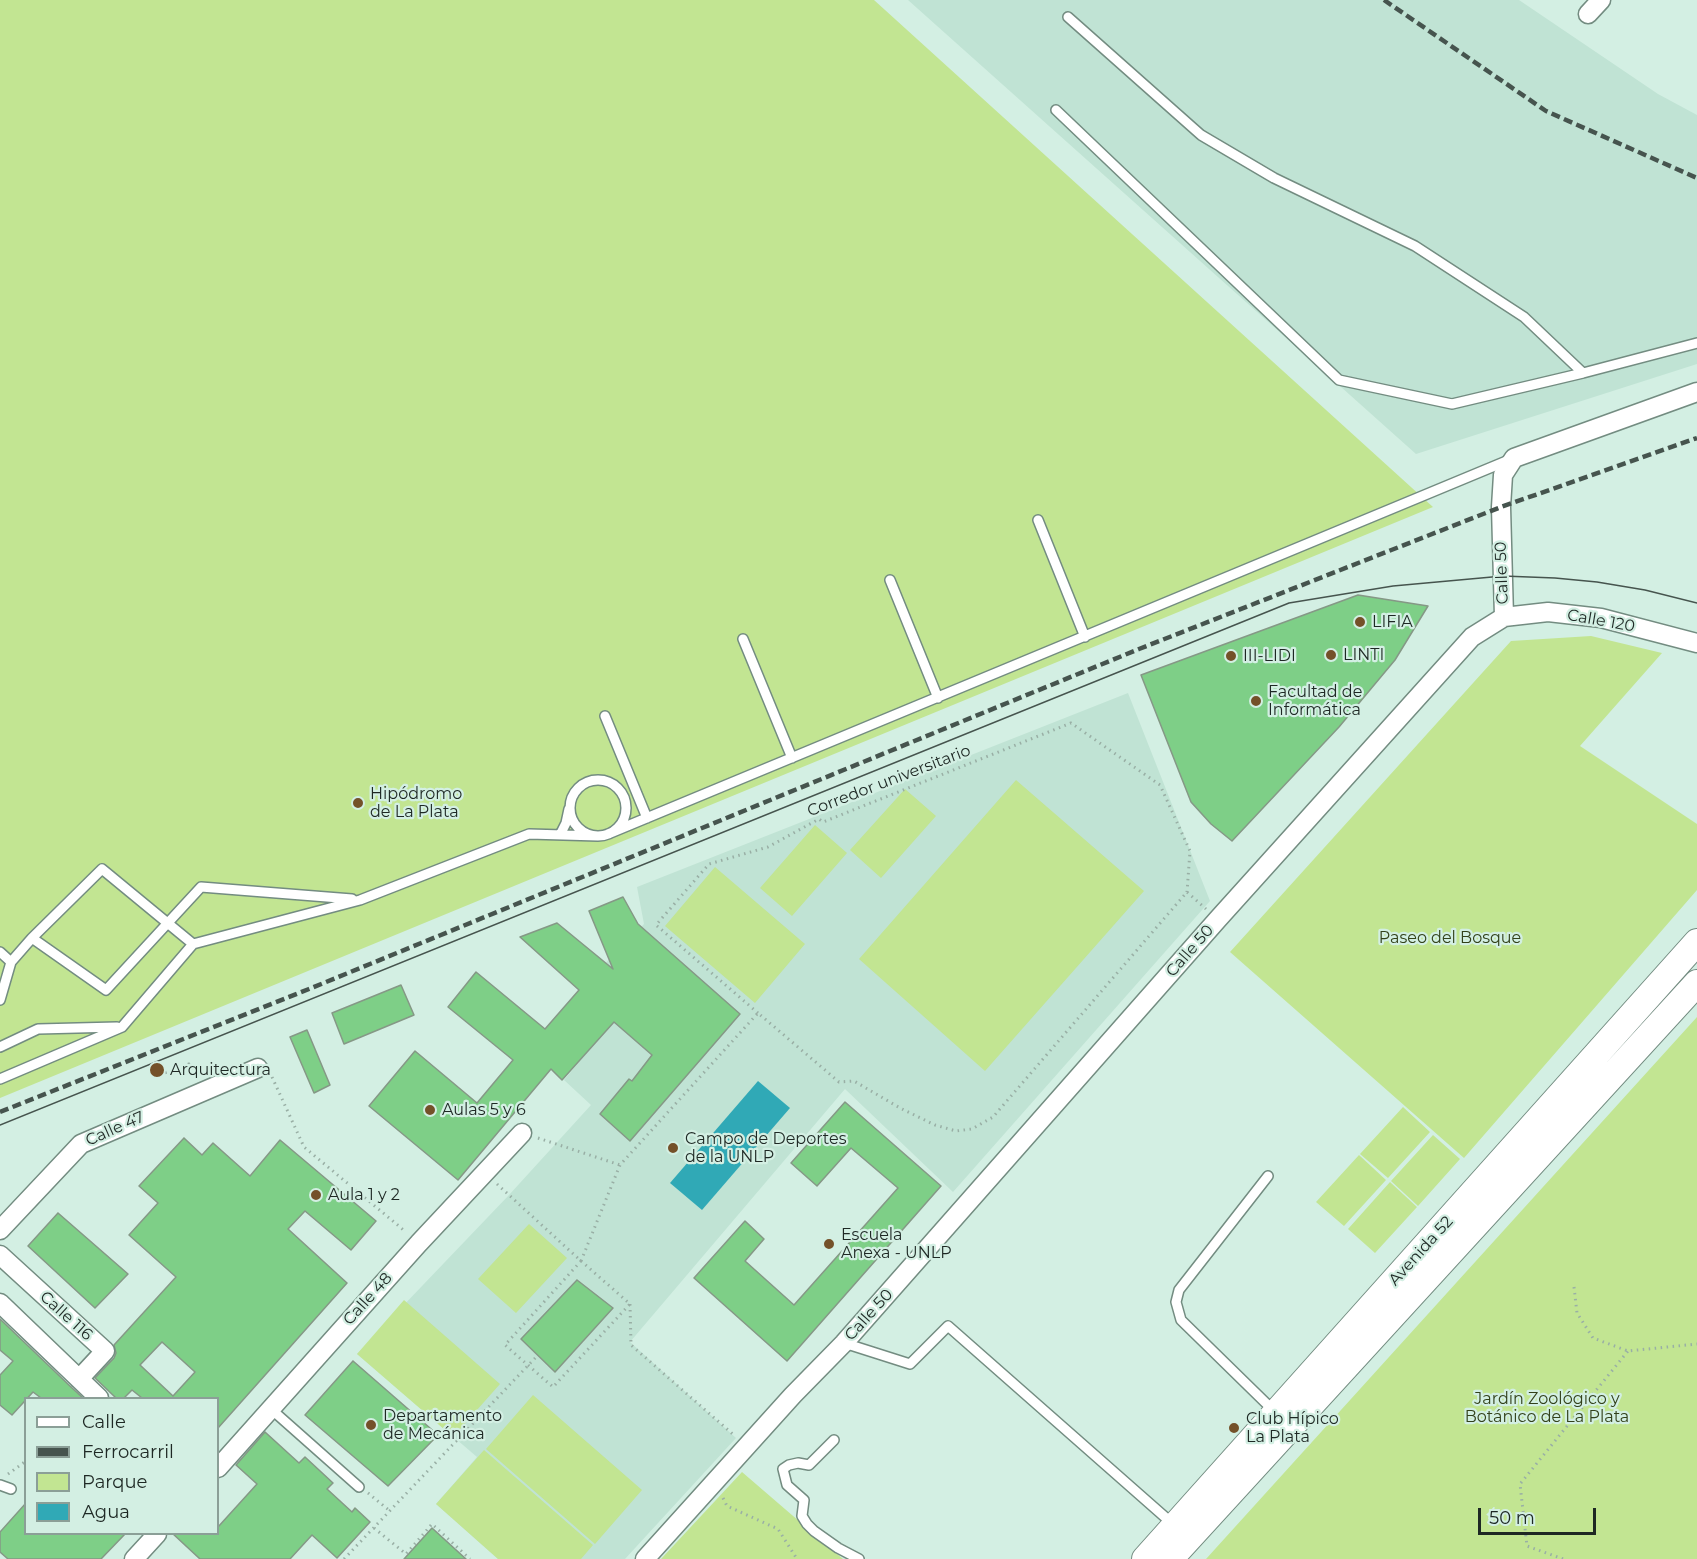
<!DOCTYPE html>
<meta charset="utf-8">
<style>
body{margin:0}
#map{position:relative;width:1697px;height:1559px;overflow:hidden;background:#d3efe3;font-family:Montserrat,sans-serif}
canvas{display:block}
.legend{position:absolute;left:24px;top:1397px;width:195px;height:138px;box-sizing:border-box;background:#d3efe3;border:2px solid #8b9f97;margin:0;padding:8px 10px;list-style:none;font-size:18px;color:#1e2824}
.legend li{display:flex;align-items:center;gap:12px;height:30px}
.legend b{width:30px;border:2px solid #8b9f97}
.scale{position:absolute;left:1478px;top:1508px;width:118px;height:27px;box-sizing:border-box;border:3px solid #1e2824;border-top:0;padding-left:8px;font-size:18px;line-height:21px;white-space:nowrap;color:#1e2824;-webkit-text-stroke:4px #d3efe3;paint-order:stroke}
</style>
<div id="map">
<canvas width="1697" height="1559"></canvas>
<ul class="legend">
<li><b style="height:8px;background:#fff"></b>Calle</li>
<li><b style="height:8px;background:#46544e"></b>Ferrocarril</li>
<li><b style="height:16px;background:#c2e592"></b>Parque</li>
<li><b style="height:16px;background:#30a9b6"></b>Agua</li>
</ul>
<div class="scale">50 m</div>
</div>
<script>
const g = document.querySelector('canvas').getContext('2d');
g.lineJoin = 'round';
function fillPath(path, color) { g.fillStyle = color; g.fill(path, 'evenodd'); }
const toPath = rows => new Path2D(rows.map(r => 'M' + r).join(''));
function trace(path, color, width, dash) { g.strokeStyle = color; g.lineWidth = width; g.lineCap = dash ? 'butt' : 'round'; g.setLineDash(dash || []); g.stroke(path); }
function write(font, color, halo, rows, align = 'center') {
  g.font = font + ' Montserrat,sans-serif'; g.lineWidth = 4.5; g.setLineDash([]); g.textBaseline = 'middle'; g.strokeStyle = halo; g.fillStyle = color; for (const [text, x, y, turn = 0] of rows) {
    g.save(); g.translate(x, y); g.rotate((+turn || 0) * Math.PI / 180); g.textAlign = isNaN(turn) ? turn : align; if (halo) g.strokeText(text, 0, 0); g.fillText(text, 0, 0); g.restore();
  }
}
fillPath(toPath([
 [908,0,1519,0,1658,94,1697,115,1697,364,1416,454],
 [1128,693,1210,901,953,1192,845,1089,630,1342,736,1438,625,1559,498,1559,436,1504,477,1457,357,1354,509,1195,591,1105,564,1080,617,1016,585,984,644,924,637,887]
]), '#c0e3d4');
fillPath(toPath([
 [0,0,874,0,1433,507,0,1098],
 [1591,636,1662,653,1580,746,1697,824,1697,890,1464,1158,1230,952,1511,641],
 [1016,780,1144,891,985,1071,859,959],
 [905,789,936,816,881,878,850,850],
 [815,825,847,853,792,916,760,888],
 [715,867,805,944,755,1003,665,926],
 [1697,1017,1697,1559,1206,1559],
 [1403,1107,1430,1132,1388,1178,1360,1154],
 [1433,1135,1460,1159,1418,1206,1391,1181],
 [1359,1155,1386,1180,1344,1226,1316,1202],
 [1390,1182,1417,1207,1375,1253,1348,1229],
 [529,1224,567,1258,516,1313,478,1279],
 [404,1300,500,1384,453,1437,357,1354],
 [533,1395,642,1490,595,1544,486,1449],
 [484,1450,593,1545,581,1559,498,1559,436,1504],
 [742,1472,843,1559,661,1559]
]), '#c2e592');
fillPath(toPath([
 [758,1081,790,1108,702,1210,670,1183]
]), '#30a9b6');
const building = toPath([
 [1358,595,1428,606,1395,660,1339,727,1232,841,1211,824,1191,802,1141,675,1358,595],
 [623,897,638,924,740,1014,630,1141,600,1114,629,1079,632,1081,652,1055,614,1022,562,1080,551,1069,458,1180,369,1106,415,1051,477,1103,513,1060,448,1007,476,972,545,1029,579,990,520,937,557,923,613,969,589,911,623,897],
 [401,985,414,1015,344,1044,332,1013,401,985],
 [307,1030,330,1085,314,1093,290,1037,307,1030],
 [845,1102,941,1186,787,1361,694,1278,745,1221,764,1239,745,1261,794,1305,898,1188,851,1148,817,1186,791,1163,845,1102],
 [184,1138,202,1155,213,1143,250,1176,280,1140,376,1221,351,1250,305,1211,288,1229,347,1283,218,1428,218,1398,142,1398,132,1390,124,1398,116,1398,95,1378,114,1358,116,1353,114,1345,176,1277,129,1235,158,1203,139,1186,184,1138],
 [162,1342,195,1372,173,1396,140,1365,162,1342],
 [58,1213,128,1274,95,1308,28,1246,58,1213],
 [577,1280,613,1308,555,1372,521,1339,577,1280],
 [0,1319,71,1387,83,1398,41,1398,33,1392,12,1415,0,1405,0,1375,13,1361,0,1350,0,1319],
 [353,1361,438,1435,388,1486,305,1415,353,1361],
 [265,1432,299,1463,305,1457,333,1483,327,1489,352,1512,355,1508,370,1522,337,1558,312,1535,290,1559,200,1559,172,1533,218,1533,218,1527,257,1484,236,1465,265,1432],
 [26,1503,26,1533,126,1533,101,1559,8,1559,0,1552,0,1532,26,1503],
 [432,1528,466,1559,404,1559,432,1528]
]);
fillPath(building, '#7ecf87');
trace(building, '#859886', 1.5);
const service = toPath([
 [1068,17,1201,135,1274,178,1415,246,1524,317,1583,373],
 [1056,110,1339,380,1452,404,1583,373,1697,343],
 [1038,520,1085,637],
 [890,580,938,698],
 [743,639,792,758],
 [605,716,647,818],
 '570 808a28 28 0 1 1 56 0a28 28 0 1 1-56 0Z',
 [608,834,1509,460],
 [560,835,566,823,569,809],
 [32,938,106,990,201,887,352,899],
 [0,952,11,962],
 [0,1000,11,962,32,938,102,869,193,944],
 [0,1047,38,1029,117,1027],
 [0,1079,122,1027,193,944,360,900,529,834,598,836],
 [1268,1176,1179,1290,1176,1302,1181,1320,1274,1411],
 [844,1343,910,1364,948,1326,1174,1525],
 [271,1409,359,1487],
 [834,1440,809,1465,798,1463,789,1465,783,1469,787,1485,804,1500,802,1516,807,1524,814,1531,838,1548,859,1559],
 [0,1485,11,1489]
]);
const minor = toPath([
 [1588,14,1601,0],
 [1504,617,1501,507,1503,475,1514,458,1697,392],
 [0,1230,81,1144,258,1068],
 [0,1255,105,1351,79,1379],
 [0,1303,99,1398],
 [218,1468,419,1243,522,1133],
 [134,1559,157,1534],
 [645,1559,793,1395,844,1343,1218,919,1472,637,1504,617,1548,612,1601,618,1697,643]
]);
const secondary = toPath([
 [1145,1559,1697,942],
 [1170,1559,1697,983]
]);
trace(service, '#738c81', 12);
trace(minor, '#738c81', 21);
trace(secondary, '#738c81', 28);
trace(toPath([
 [758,1013,656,925,709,864,768,847,819,819,823,822,1071,723,1160,785,1190,851,1187,892],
 [157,1070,159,1075,189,1064,195,1079],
 [272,1077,304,1147,406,1232],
 [538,1138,620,1165],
 [497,1184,581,1261,620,1165,758,1013,839,1082,854,1081,900,1108,935,1125,956,1131,972,1129,993,1117,1187,892,1206,909],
 [581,1261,630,1304,553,1387,505,1345,581,1261],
 [1574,1287,1577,1313,1593,1338,1628,1351,1697,1344],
 [630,1304,631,1345,735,1436],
 [8,1474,26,1461],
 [368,1493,390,1511],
 [723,1498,727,1506,778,1529,797,1559],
 [374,1528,406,1554,432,1524,470,1559],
 [344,1559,538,1355],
 [1563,1559,1527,1546,1520,1484,1628,1351]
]), '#99afa5', 3, [1.5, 4.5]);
trace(service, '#fff', 9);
trace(minor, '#fff', 18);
trace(secondary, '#fff', 26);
trace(toPath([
 [0,1125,1289,603,1393,586,1503,576,1555,578,1597,582,1645,590,1697,603]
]), '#46544e', 1.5);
trace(toPath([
 [1384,0,1546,111,1697,178],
 [0,1112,309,989,1139,649,1501,507,1697,438]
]), '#46544e', 4.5, [9, 4.5]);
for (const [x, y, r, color] of [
 [1360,622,6,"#745129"],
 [1331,655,6,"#745129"],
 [1231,656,6,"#745129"],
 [1256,701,6,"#745129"],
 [358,803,6,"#745129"],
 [157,1070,8,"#745129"],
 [430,1110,6,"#745129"],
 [673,1148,6,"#745129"],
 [316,1195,6,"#745129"],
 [829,1244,6,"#745129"],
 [371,1425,6,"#745129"],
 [1234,1428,6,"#745129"]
]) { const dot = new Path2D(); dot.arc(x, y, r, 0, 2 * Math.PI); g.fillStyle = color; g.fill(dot); trace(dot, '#d3efe3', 2); }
write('16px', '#1e2824', '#d3efe3', [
 ["Calle 50",1502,573,-92],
 ["Calle 120",1601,621,10],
 ["Corredor universitario",889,781,-21],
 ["Calle 50",1190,951,-49],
 ["Calle 47",115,1129,-24],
 ["Avenida 52",1421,1251,-48],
 ["Calle 48",368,1299,-48],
 ["Calle 50",869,1315,-48],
 ["Calle 116",66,1316,42]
]);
write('16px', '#1e2824', '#d3efe3', [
 ["LIFIA",1372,622],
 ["LINTI",1343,655],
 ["III-LIDI",1243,656],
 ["Facultad de",1268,692],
 ["Informática",1268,710],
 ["Hipódromo",370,794],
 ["de La Plata",370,812],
 ["Arquitectura",170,1070],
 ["Aulas 5 y 6",442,1110],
 ["Campo de Deportes",685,1139],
 ["de la UNLP",685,1157],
 ["Aula 1 y 2",328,1195],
 ["Escuela",841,1235],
 ["Anexa - UNLP",841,1253],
 ["Departamento",383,1416],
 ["de Mecánica",383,1434],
 ["Club Hípico",1246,1419],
 ["La Plata",1246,1437]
], 'left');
write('16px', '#32411a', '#d3efe3', [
 ["Paseo del Bosque",1450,938],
 ["Jardín Zoológico y",1547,1399],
 ["Botánico de La Plata",1547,1417]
]);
</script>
